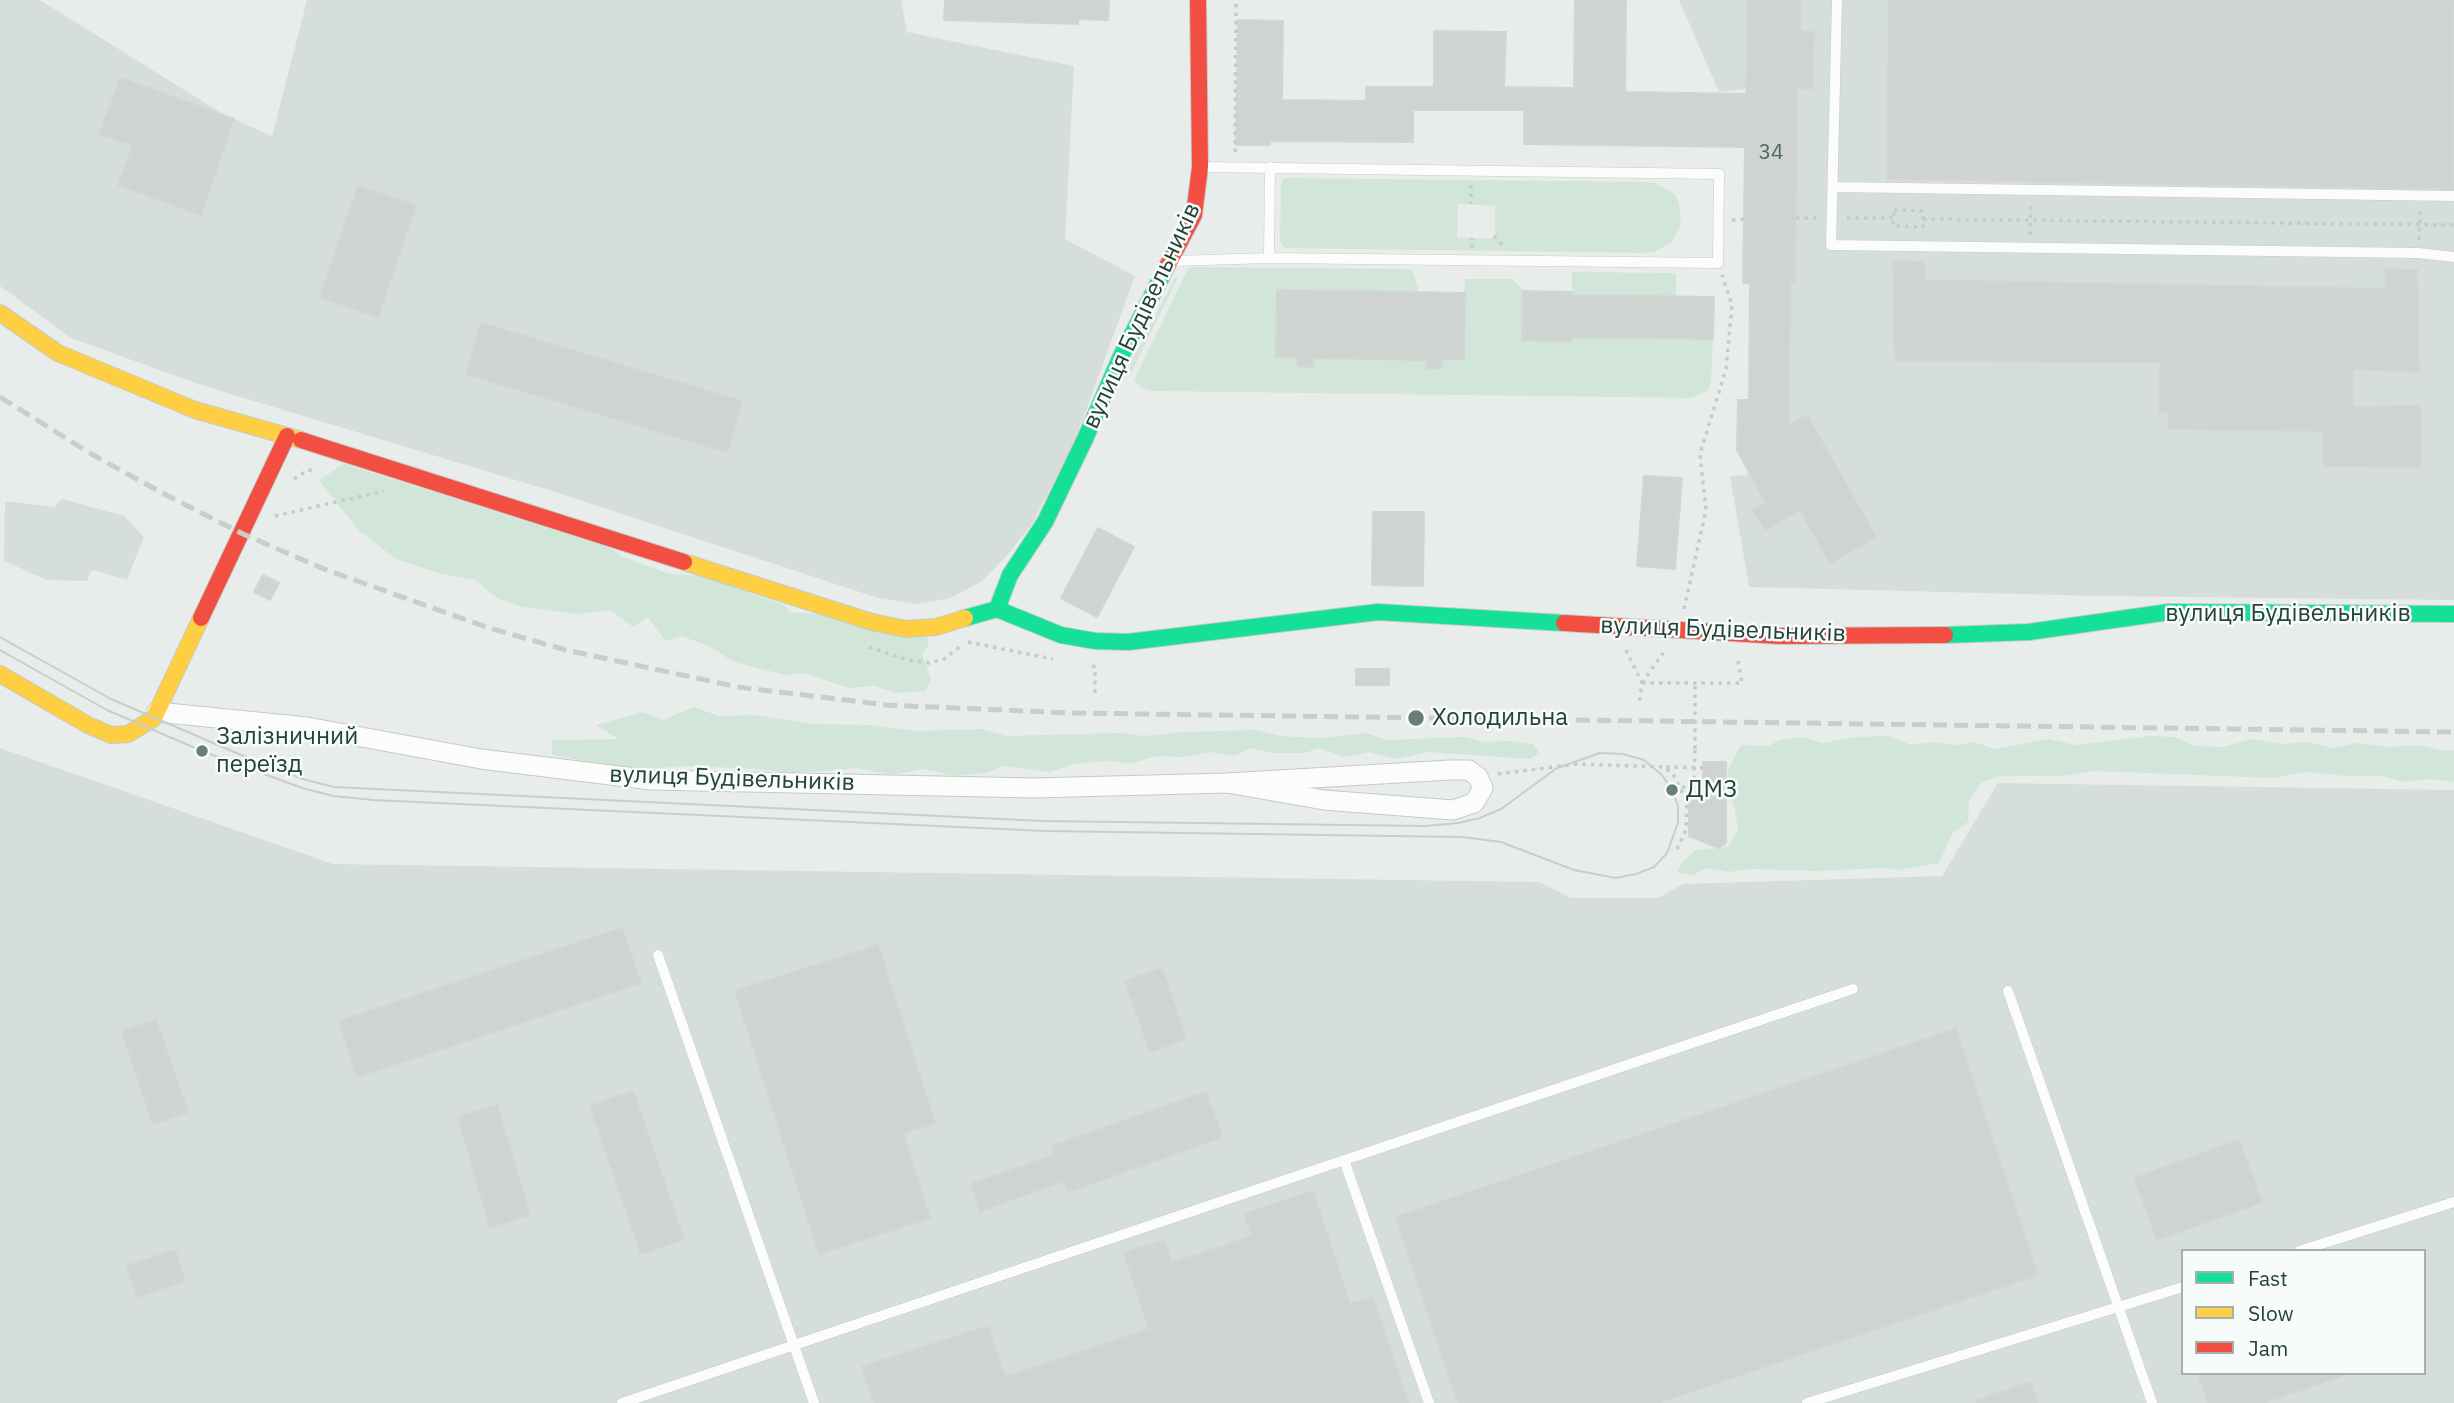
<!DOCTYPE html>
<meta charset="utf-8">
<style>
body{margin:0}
#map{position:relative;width:2454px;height:1403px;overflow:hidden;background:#e8edeb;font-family:"IBM Plex Sans",sans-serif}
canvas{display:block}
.legend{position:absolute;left:2181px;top:1249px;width:245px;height:126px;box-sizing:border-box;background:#f7fbf9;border:2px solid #a3b1ad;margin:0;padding:9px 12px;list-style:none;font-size:21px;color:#24423a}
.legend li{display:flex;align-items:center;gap:14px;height:35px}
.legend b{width:35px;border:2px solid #a3b1ad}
</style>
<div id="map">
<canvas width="2454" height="1403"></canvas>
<ul class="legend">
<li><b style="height:9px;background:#16e098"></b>Fast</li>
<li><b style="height:9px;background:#ffcf43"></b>Slow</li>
<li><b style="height:9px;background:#f24e42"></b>Jam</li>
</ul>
</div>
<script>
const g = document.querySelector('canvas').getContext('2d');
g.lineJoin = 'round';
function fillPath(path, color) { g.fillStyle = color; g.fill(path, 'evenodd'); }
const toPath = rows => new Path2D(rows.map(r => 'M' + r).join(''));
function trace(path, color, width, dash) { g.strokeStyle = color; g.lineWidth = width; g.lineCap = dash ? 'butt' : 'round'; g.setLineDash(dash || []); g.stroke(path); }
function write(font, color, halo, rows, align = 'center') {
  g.font = font + ' "IBM Plex Sans",sans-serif'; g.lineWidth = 5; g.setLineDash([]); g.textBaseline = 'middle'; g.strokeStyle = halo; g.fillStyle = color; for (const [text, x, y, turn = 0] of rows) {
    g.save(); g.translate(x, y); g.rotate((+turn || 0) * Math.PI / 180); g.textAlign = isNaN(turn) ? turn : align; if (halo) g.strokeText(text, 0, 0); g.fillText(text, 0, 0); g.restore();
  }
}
fillPath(toPath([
 [0,0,40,0,223,114,272,136,307,0,901,0,907,32,1074,66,1065,239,1135,276,1073,446,1032,524,1006,557,982,581,951,598,917,604,878,598,555,492,201,385,71,338,0,286],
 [1679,0,2454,0,2454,600,2097,596,1749,587,1730,476,1747,475,1751,283,1743,283,1746,89,1719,92],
 [62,499,124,516,144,537,127,580,92,570,87,581,47,580,4,561,5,501,54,507],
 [0,748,333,864,1540,882,1571,898,1658,898,1683,884,1942,876,1998,783,2454,790,2454,1403,0,1403],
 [2183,1251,2424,1251,2424,1373,2183,1373]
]), '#d6dedb');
fillPath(toPath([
 [1288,178,1644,182,1656,183,1674,194,1679,203,1681,224,1672,242,1654,252,1643,253,1285,248,1280,241,1281,184,1283,179],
 [1458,204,1495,206,1495,234,1493,237,1490,239,1457,237],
 [1192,267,1412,269,1419,292,1464,293,1465,279,1513,279,1523,291,1522,339,1571,341,1571,337,1713,339,1711,381,1708,390,1692,398,1153,391,1142,388,1134,380,1188,269],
 [1572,272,1676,273,1676,296,1572,295],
 [1176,276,1178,277,1130,375,1130,364],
 [344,464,610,548,623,557,669,574,703,576,784,605,791,612,816,614,927,637,929,645,922,654,931,679,926,691,897,693,874,686,848,688,805,673,785,675,734,662,709,646,681,636,665,641,648,617,633,627,610,610,577,614,522,607,499,599,475,580,442,574,396,559,358,530,319,480],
 [694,707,719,716,755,715,814,724,871,725,917,731,982,729,1006,736,1121,733,1143,736,1184,732,1256,730,1281,736,1320,738,1366,733,1387,740,1464,737,1485,742,1511,741,1533,744,1539,752,1531,759,1428,752,1396,759,1369,752,1344,757,1319,748,1305,753,1274,753,1250,748,1235,756,1209,752,1183,757,1158,756,1131,763,1104,761,1074,764,1049,772,1004,766,985,773,954,776,925,769,891,775,856,768,792,774,758,769,686,766,648,769,602,764,552,755,552,740,618,739,596,725,643,712,663,720],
 [1889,736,1911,745,1934,742,1957,745,1974,742,1995,749,2049,739,2075,745,2151,736,2175,737,2195,746,2224,747,2252,739,2282,744,2307,742,2333,748,2357,743,2390,747,2418,745,2441,750,2454,750,2454,782,2432,779,2405,782,2382,776,2345,776,2307,772,2273,778,2094,771,2062,776,1999,776,1982,782,1969,800,1968,822,1952,834,1939,863,1899,870,1882,868,1816,871,1753,869,1728,872,1708,868,1693,875,1677,872,1683,861,1696,850,1728,847,1738,831,1735,810,1728,788,1728,769,1741,745,1768,746,1780,740,1803,737,1823,743,1853,737]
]), '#d1e6d8');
const building = toPath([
 [945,0,1109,0,1108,20,1078,19,1078,24,944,20,945,0],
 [1575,0,1626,0,1625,92,1746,94,1748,0,1800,0,1800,31,1814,32,1812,89,1797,88,1795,283,1790,283,1789,425,1807,415,1876,537,1830,563,1800,510,1765,530,1753,510,1766,503,1737,450,1738,400,1749,400,1750,283,1743,283,1745,147,1524,144,1524,110,1413,110,1413,142,1270,141,1270,145,1236,145,1238,20,1283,21,1282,100,1366,101,1366,87,1434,87,1434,31,1506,32,1504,87,1574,88,1575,0],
 [1889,0,2454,0,2454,189,1887,179,1889,0],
 [121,78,234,119,201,215,118,185,133,145,99,134,121,78],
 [358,186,416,205,378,317,320,297,358,186],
 [1893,261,1924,262,1925,280,2386,289,2386,269,2417,270,2419,372,2352,369,2353,407,2421,406,2420,467,2323,466,2324,431,2168,429,2169,412,2159,412,2160,362,1895,361,1893,261],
 [1277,290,1465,293,1464,359,1442,359,1441,368,1427,368,1426,360,1314,358,1312,367,1298,366,1297,357,1276,357,1277,290],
 [1523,291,1572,292,1572,295,1714,297,1713,339,1571,337,1571,341,1522,340,1523,291],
 [481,323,742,401,727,452,466,374,481,323],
 [1644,476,1682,478,1675,569,1637,566,1644,476],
 [1373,512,1424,512,1423,586,1372,585,1373,512],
 [1098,528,1134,547,1097,617,1061,598,1098,528],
 [263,575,279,583,270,600,254,592,263,575],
 [1356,669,1389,669,1389,685,1356,685,1356,669],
 [1703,762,1726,762,1726,843,1719,848,1689,836,1689,798,1703,789,1703,762],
 [622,928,641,983,357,1077,339,1021,622,928],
 [878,945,935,1123,903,1133,930,1218,819,1254,735,991,878,945],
 [1162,968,1186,1039,1150,1052,1125,981,1162,968],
 [156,1020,188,1112,153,1124,122,1031,156,1020],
 [1956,1029,2038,1275,1657,1403,1458,1403,1396,1217,1956,1029],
 [633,1091,684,1239,641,1254,590,1106,633,1091],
 [1206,1092,1222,1137,1068,1192,1064,1181,980,1211,971,1184,1055,1155,1052,1146,1206,1092],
 [497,1105,530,1215,490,1227,458,1117,497,1105],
 [2239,1140,2262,1202,2157,1240,2134,1178,2239,1140],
 [1313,1191,1350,1304,1373,1297,1408,1403,874,1403,862,1367,988,1326,1005,1377,1149,1329,1124,1253,1164,1240,1172,1263,1252,1236,1244,1214,1313,1191],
 [175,1250,185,1281,137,1297,127,1266,175,1250],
 [2198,1373,2341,1373,2342,1376,2263,1403,2208,1403,2198,1373],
 [2031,1382,2038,1403,1977,1403,1977,1400,2031,1382]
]);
fillPath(building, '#cfd4d2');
trace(building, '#d1d6d4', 2);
const lane = toPath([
 [1837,0,1831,245,2418,253,2454,257],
 [1833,187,2454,196],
 [1269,258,1270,167],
 [1174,261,1269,258,1718,263,1719,174,1201,167],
 [658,955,814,1403],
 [2008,991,2152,1403],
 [1344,1160,1429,1403],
 [2299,1251,2454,1202],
 [622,1403,1853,989],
 [1807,1403,2183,1287]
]);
const street = toPath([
 [157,712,307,727,481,759,651,780,1034,788,1227,783,1324,800,1453,810,1474,803,1483,788,1478,777,1469,770,1450,770,1227,783]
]);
const fast = toPath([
 [997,609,1010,575,1045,522,1085,439,1121,356,1166,268],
 [965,618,997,609,1061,635,1095,641,1128,642,1378,612,1564,623],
 [1945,635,2029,632,2169,612,2454,614]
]);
const slow = toPath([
 [0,313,58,353,195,410,301,440],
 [684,562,872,622,906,629,936,627,965,618],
 [0,674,88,725,111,735,128,734,154,718,201,618]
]);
const jam = toPath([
 [1166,268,1194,215,1200,167,1198,0],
 [301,440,684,562],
 [201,618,287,436],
 [1564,623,1780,636,1945,635]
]);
trace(lane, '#c5cac8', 11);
trace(street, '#c5cac8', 21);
trace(fast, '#c3cbc8', 18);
trace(slow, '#c3cbc8', 18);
trace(jam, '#c3cbc8', 18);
trace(toPath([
 [1235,152,1236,0],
 [1471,185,1471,204],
 [1894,210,1923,211,1923,227,1893,226,1894,210],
 [1796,218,1818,218],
 [1847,218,1893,218],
 [1923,219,2454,225],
 [1732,220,1744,219],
 [2030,235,2031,205],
 [1494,236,1504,247],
 [2419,240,2420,209],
 [1472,248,1472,238],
 [294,479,308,470,315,471],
 [275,516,384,491],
 [1684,609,1706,510,1700,454,1726,369,1732,305,1722,275],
 [968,642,1053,659],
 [869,647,908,660,929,663,944,659,962,645],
 [1626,650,1642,683,1639,703],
 [1092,666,1095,667,1095,696],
 [1642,683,1663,653],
 [1642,683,1742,683,1737,656],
 [1666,767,1710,768],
 [1498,774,1577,764,1664,767,1673,774,1687,802,1686,830,1675,853],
 [1682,788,1694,783,1695,749]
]), '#c3ccca', 3.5, [3.5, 5]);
trace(lane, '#fcfcfc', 10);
trace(street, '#fcfcfc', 19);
trace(fast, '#16e098', 16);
trace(slow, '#ffcf43', 16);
trace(jam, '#f24e42', 16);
trace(toPath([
 [0,637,111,699,262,764,303,779,334,787,1043,821,1425,826,1458,823,1480,818,1501,809,1557,768,1600,753,1623,754,1644,760,1662,775,1672,790,1678,806,1678,823,1667,853,1654,867,1636,874,1616,878,1574,870,1501,842,1462,837,1045,831,373,800,333,796,302,788,202,751,107,710,0,650]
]), '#c9cdcc', 2);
trace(toPath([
 [0,397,93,455,166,495,243,534,324,569,486,627,566,650,738,687,886,705,1071,713,2454,732]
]), '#c9cdcc', 5, [14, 7]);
trace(toPath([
 [1695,749,1695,682]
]), '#c3ccca', 3.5, [3.5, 5]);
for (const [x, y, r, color] of [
 [1416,718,9,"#697e78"],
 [202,751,7,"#697e78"],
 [1672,790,7,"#697e78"]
]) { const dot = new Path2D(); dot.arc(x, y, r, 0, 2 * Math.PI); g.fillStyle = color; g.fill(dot); trace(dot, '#f7fbf9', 2.5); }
write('21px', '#506761', null, [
 ["34",1771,153]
]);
write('24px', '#24423a', '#f7fbf9', [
 ["вулиця Будівельників",1142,316,-65],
 ["вулиця Будівельників",2288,614],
 ["вулиця Будівельників",1723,630,2],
 ["вулиця Будівельників",732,779,2]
]);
write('24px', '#24423a', '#f7fbf9', [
 ["Холодильна",1432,718],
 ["Залізничний",216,737],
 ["переїзд",216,765],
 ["ДМЗ",1686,790]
], 'left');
</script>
